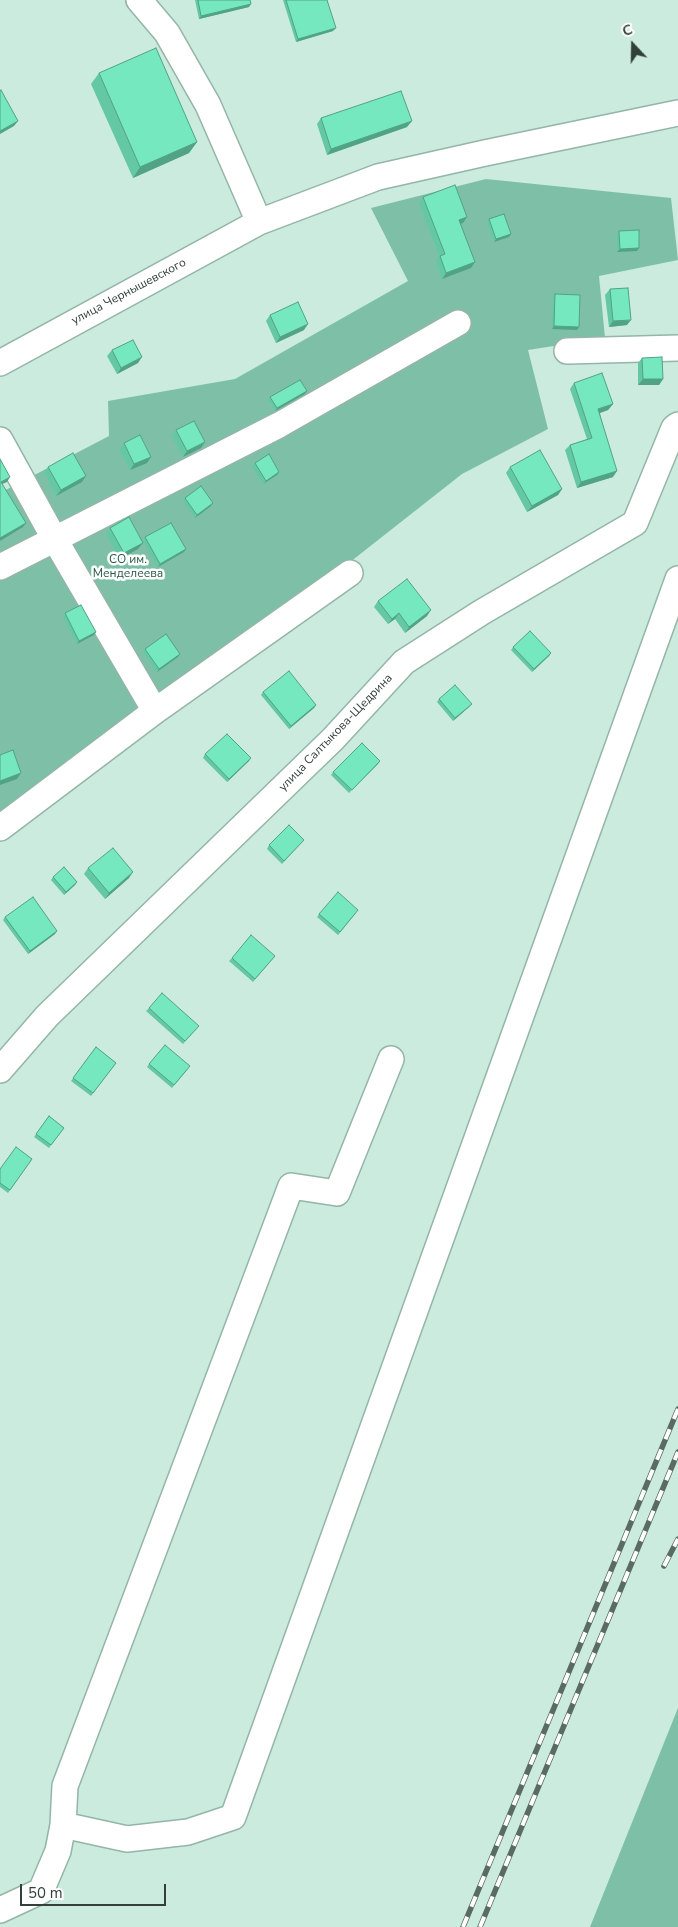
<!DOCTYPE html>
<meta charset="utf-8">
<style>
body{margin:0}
#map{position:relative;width:678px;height:1927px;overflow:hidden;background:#caebdd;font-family:"Nunito Sans",sans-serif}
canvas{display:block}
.north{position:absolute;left:608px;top:20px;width:50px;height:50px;-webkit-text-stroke:4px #fff;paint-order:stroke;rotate:339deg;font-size:14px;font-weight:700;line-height:20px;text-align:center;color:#323f3a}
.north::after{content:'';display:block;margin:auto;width:18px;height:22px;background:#323f3a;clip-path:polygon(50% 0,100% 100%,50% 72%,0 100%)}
.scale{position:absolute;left:20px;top:1884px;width:146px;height:22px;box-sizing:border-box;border:2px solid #323f3a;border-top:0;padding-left:6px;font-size:15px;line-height:18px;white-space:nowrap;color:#323f3a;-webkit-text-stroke:4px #fff;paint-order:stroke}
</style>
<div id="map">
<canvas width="678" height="1927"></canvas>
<div class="north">С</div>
<div class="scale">50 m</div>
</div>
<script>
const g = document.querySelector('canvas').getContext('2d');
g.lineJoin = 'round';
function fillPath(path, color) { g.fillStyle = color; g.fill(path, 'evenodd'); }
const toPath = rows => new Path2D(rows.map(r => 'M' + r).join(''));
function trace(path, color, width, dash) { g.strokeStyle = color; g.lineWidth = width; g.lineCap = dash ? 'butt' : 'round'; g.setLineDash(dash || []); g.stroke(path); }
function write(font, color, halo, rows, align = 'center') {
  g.font = font + ' "Nunito Sans",sans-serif'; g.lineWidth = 5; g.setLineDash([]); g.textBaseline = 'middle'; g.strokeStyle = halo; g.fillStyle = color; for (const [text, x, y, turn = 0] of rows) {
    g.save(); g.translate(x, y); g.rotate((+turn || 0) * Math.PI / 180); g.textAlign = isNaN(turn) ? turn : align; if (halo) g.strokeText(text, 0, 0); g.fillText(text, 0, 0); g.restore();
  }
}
fillPath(toPath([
 [486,179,671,198,678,260,599,276,605,338,528,350,548,429,462,474,345,566,0,825,0,493,109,436,108,401,235,379,408,281,371,208],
 [678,1708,678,1927,590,1927]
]), '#7ec0a7');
const minor = toPath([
 [139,0,167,33,208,105,259,222],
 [567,351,678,348],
 [0,363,259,222,378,177,485,153,678,113],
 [0,440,54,538,155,711],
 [0,567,279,425,458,323],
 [0,828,155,711,350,573],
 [0,1070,47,1016,333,739,404,662,482,612,635,523,674,428,678,425],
 [63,1825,65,1786,291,1186,337,1193,391,1059],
 [0,1910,41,1891,58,1851,63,1825,127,1839,188,1832,233,1817,678,579]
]);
trace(minor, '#94b5a8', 28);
trace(minor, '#fff', 25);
const rail = toPath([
 [664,1566,678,1539],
 [463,1927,678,1409],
 [480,1927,678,1452]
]);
trace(rail, '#596b64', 5.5);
trace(rail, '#fff', 4, [11]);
fillPath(toPath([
 [195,0,250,0,249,7,199,19],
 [283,0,327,0,333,31,296,42],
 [99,73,197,142,189,153,133,178,91,84],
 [321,118,407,127,327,155,317,124],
 [423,197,463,223,461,224,475,262,471,268,442,279,436,262,439,256,419,203],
 [489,219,509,237,494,242,487,222],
 [619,231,639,248,637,251,617,252,617,234],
 [610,289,627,325,609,327,605,295],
 [555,294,579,327,577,330,552,329,553,297],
 [270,315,304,330,276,343,266,321],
 [112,350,138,363,117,374,107,356],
 [642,358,663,379,659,385,638,385,638,363],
 [574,383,613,404,608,410,600,413,613,477,577,488,565,450,570,445,587,439,570,389],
 [305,394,275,411,268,400,270,397],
 [176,430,205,442,201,448,183,457,172,436],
 [124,443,147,463,130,470,119,449],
 [255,463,279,472,277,475,263,484,252,466],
 [48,467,82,482,56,496,44,472],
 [510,467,562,489,558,495,527,512,506,473],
 [185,498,211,506,195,518,183,501],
 [110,528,138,549,120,559,106,534],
 [145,537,186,549,184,552,158,567,143,541],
 [378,601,427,616,405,633,395,619,388,624,374,607],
 [65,613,96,632,94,635,77,644,63,616],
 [513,647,551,653,549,656,532,672,511,650],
 [145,649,178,657,157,672,143,652],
 [263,692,316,705,314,708,289,729,261,695],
 [439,699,472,704,469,707,453,721,437,702],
 [205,754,249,761,227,782,203,758],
 [380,761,349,793,331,775,333,772],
 [304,840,282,864,267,849,269,845],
 [88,868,129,878,105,899,84,874],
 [53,877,77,882,75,885,64,895,51,880],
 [356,913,338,935,317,917,319,914],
 [5,917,55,934,28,954,3,920],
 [275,956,253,982,229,961,232,958],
 [149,1008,199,1026,183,1044,146,1011],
 [96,1047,116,1063,91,1096,71,1081],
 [149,1064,188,1069,172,1088,147,1067],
 [49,1116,64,1128,49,1148,34,1137],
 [32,1159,8,1193,0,1187,0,1169]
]), '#65c8a5');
fillPath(toPath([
 [251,4,249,7,199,19,201,16],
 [336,28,333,31,296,42,298,39],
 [18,121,14,126,0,134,0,131],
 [412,121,407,127,327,155,331,149],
 [197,142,189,153,133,178,140,167],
 [467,217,463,223,455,226,459,220],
 [511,234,509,237,494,242,496,239],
 [639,248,637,251,617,252,620,249],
 [475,262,471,268,442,279,446,273],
 [631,320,627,325,609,327,613,321],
 [308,324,304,330,276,343,280,337],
 [554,326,579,327,577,330,552,329],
 [142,357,138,363,117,374,121,368],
 [643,379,663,379,659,385,638,385],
 [307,391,305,394,275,411,277,408],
 [613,404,608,410,594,415,598,409],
 [205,442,201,448,183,457,187,451],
 [151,457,147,463,130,470,134,464],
 [617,471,613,477,577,488,581,482],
 [279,472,277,475,263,484,266,481],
 [86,476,82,482,56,496,61,490],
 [10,477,7,482,0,485,1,482],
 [562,489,558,495,527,512,532,506],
 [213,503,211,506,195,518,197,515],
 [26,523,23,527,0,541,0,538],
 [143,543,138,549,120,559,124,553],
 [186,549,184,552,158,567,160,564],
 [431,610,427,616,405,633,409,627],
 [399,613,395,619,388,624,392,619],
 [96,632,94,635,77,644,79,641],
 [551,653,549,656,532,672,534,669],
 [180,654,178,657,157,672,159,669],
 [472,704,469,707,453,721,455,718],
 [316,705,314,708,289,729,291,726],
 [251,758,249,761,227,782,229,779],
 [380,761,378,764,349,793,352,790],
 [21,773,17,779,0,785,0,781],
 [133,872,129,878,105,899,109,893],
 [77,882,75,885,64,895,66,892],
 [57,931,55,934,28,954,30,951]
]), '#52a286');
const building = toPath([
 [198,0,250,0,251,4,201,16,198,0],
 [286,0,327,0,336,28,298,39,286,0],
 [156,48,197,142,140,167,99,73,156,48],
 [1,90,18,121,0,131,0,91,1,90],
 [401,91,412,121,331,149,321,118,401,91],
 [455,185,467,217,459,220,475,262,446,273,440,256,445,254,423,197,455,185],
 [504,214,511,234,496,239,489,219,504,214],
 [639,230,639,248,620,249,619,231,639,230],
 [628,288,631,320,613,321,610,289,628,288],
 [555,294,580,295,579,327,554,326,555,294],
 [298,302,308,324,280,337,270,315,298,302],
 [133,340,142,357,121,368,112,350,133,340],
 [662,357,663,379,643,379,642,358,662,357],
 [602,373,613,404,598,409,617,471,581,482,570,445,592,438,574,383,602,373],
 [300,380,307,391,277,408,270,397,300,380],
 [194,421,205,442,187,451,176,430,194,421],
 [140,435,151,457,134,464,124,443,140,435],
 [540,450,562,489,532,506,510,467,540,450],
 [73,453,86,476,61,490,48,467,73,453],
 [269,454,279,472,266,481,255,463,269,454],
 [0,459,10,477,1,482,26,523,0,538,0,459],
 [201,486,213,503,197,515,185,498,201,486],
 [129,517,143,543,124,553,110,528,129,517],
 [171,523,186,549,160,564,145,537,171,523],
 [407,579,431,610,409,627,399,613,392,619,378,601,407,579],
 [81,605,96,632,79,641,65,613,81,605],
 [530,631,551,653,534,669,513,647,530,631],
 [166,634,180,654,159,669,145,649,166,634],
 [289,671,316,705,291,726,263,692,289,671],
 [455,685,472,704,455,718,439,699,455,685],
 [227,734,251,758,229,779,205,754,227,734],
 [362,743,380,761,352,790,333,772,362,743],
 [13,750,21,773,0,781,0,755,13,750],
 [289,825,304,840,284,861,269,845,289,825],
 [113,848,133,872,109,893,88,868,113,848],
 [64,867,77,882,66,892,53,877,64,867],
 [338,892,358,910,340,932,319,914,338,892],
 [33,897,57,931,30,951,5,917,33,897],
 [251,935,275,956,255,979,232,958,251,935],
 [162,993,199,1026,185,1041,149,1008,162,993],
 [165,1045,190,1066,174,1085,149,1064,165,1045],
 [96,1047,116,1063,93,1093,73,1078,96,1047],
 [49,1116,64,1128,51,1145,36,1134,49,1116],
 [16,1147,32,1159,10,1190,0,1183,0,1169,16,1147]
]);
fillPath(building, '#75e8c0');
trace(building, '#52a286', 1);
write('12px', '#323f3a', '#fff', [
 ["улица Чернышевского",129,292,-28],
 ["улица Салтыкова-Щедрина",336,733,-46]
]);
write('12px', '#285848', '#fff', [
 ["СО им.",128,560],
 ["Менделеева",128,574]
]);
</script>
